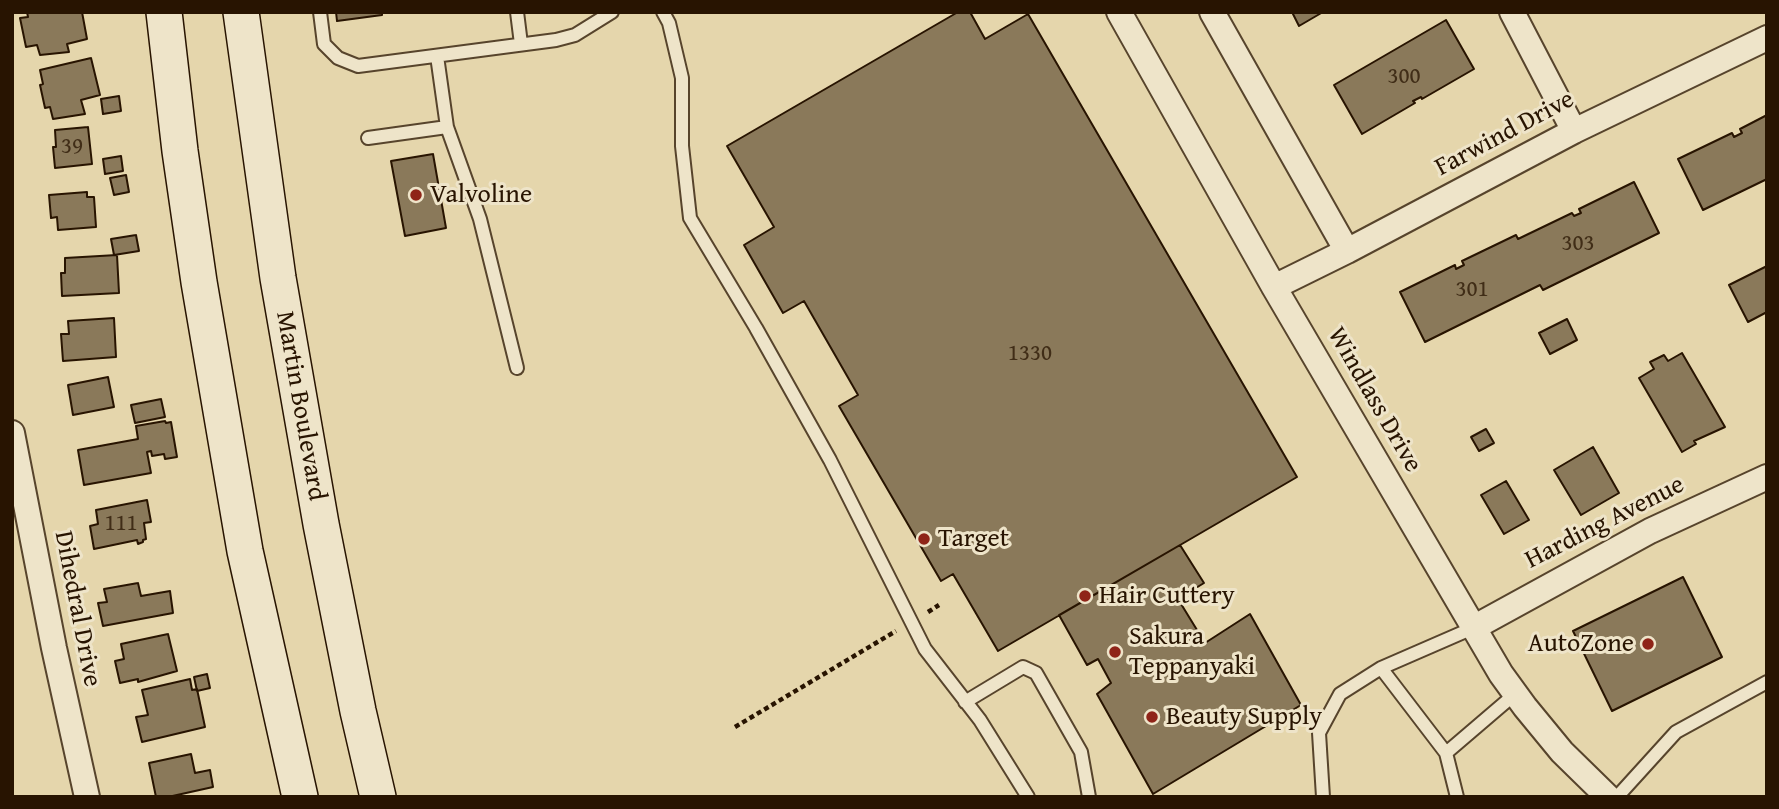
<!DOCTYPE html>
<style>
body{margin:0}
#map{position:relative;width:1779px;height:809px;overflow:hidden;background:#e5d6ac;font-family:"Gentium Book Plus",serif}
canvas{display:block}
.frame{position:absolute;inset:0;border:14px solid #281401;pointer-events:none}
</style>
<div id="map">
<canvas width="1779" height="809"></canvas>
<div class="frame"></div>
</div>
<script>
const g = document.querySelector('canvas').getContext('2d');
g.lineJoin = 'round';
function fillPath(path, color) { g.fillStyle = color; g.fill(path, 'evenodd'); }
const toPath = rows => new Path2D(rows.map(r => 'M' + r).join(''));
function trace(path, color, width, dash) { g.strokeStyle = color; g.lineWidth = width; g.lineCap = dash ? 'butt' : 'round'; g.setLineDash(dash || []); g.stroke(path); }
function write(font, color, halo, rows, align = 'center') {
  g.font = font + ' "Gentium Book Plus",serif'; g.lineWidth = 6; g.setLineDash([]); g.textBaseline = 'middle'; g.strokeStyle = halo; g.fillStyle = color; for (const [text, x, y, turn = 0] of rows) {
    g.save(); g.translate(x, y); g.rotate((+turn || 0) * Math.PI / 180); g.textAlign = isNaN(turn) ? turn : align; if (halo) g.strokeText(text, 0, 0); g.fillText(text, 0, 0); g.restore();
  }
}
const building = toPath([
 [27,12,82,12,87,39,67,44,69,52,40,55,37,45,26,47,20,18,28,17,27,12],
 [336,12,382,12,382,15,337,21,336,12],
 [958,12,970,12,985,39,1028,14,1297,477,998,651,953,574,941,581,839,406,858,395,804,301,783,313,744,245,774,227,727,146,958,12],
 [1292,12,1323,12,1299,26,1292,12],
 [1446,20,1474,69,1422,99,1421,97,1413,101,1415,103,1362,134,1334,85,1446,20],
 [91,58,100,95,81,100,85,114,53,119,50,107,45,108,40,85,43,84,40,70,91,58],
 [119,96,121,111,103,114,101,99,119,96],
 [1767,115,1767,179,1703,210,1678,159,1732,133,1734,137,1742,133,1740,129,1767,115],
 [88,127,92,164,55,168,53,147,56,147,55,130,88,127],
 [433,154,446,228,405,236,391,161,433,154],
 [121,156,123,171,105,174,103,159,121,156],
 [126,175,129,192,114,195,110,178,126,175],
 [1634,182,1659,233,1543,290,1540,285,1425,342,1400,292,1455,265,1456,269,1464,265,1462,261,1516,235,1518,239,1572,213,1574,216,1581,213,1579,209,1634,182],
 [87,192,87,197,94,197,96,227,58,230,57,217,51,218,49,195,87,192],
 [136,235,139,251,114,255,111,239,136,235],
 [117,255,119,293,62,296,61,273,65,273,65,258,117,255],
 [1767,266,1767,312,1748,322,1729,285,1767,266],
 [114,318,116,357,63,361,61,334,69,334,68,321,114,318],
 [1567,319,1577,340,1550,354,1539,333,1567,319],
 [1682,353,1725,427,1694,441,1696,444,1682,452,1639,378,1654,369,1650,362,1664,355,1668,361,1682,353],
 [108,377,114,407,73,415,68,385,108,377],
 [161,399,165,417,135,423,131,405,161,399],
 [165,421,166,423,171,422,177,457,165,459,164,454,152,456,151,451,147,452,151,473,84,485,78,450,138,439,136,426,165,421],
 [1486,429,1494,443,1479,451,1471,437,1486,429],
 [1593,447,1619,493,1581,515,1554,470,1593,447],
 [1506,481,1529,520,1504,534,1481,495,1506,481],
 [147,500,151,522,144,523,146,539,143,540,143,542,138,544,137,540,94,549,90,526,98,524,96,510,147,500],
 [1180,545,1204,583,1178,599,1205,643,1250,614,1301,705,1153,794,1097,694,1111,683,1098,659,1087,665,1059,615,1180,545],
 [1683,577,1722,657,1612,711,1573,631,1683,577],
 [138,583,141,596,170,591,173,613,103,626,98,603,107,602,104,589,138,583],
 [168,634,177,671,138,682,138,679,120,683,115,661,124,659,121,644,168,634],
 [207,674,210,688,197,691,194,677,207,674],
 [190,679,192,690,197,689,205,727,142,742,136,717,148,715,142,690,190,679],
 [191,754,195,773,210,770,213,787,168,797,156,797,149,763,191,754]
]);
fillPath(building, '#8a795a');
trace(building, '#281401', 2);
const service = toPath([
 [320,12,324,44,338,58,358,66,556,40,575,35,612,12],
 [517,12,521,44],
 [663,12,669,23,682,78,682,146,690,218,756,328,830,460,925,649,980,720,1028,797],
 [437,56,447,127,480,219,517,368],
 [368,138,447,127],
 [1381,668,1446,753],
 [965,702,1023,667,1036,673,1081,752,1089,797],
 [1323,797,1319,733,1340,694,1381,668,1473,628],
 [1457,797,1446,753,1515,694],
 [1617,797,1676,732,1767,682]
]);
const minor = toPath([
 [1119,12,1274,287,1501,674,1525,707,1562,752,1608,797],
 [1212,12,1347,251],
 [1512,12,1574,131],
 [1274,287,1347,251,1574,131,1767,38],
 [12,433,54,648,87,797],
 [1473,628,1650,531,1767,477]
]);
const secondary = toPath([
 [164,12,180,151,199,282,245,551,300,797],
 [241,12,278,278,321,524,358,711,378,797]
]);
trace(service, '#57442c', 16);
trace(minor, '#57442c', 28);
trace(secondary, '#281401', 38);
trace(toPath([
 [928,612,939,605],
 [735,727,896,631]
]), '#281401', 4.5, [5, 3.5]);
trace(service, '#eee4c9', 12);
trace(minor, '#eee4c9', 24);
trace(secondary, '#eee4c9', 35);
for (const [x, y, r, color] of [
 [416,195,7,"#8f2418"],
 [924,539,7,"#8f2418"],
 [1085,596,7,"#8f2418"],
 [1648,644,7,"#8f2418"],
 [1115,652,7,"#8f2418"],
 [1152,717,7,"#8f2418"]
]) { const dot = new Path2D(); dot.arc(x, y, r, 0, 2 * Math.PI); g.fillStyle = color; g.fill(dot); trace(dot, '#eee4c9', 2.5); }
write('23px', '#402d17', null, [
 ["300",1404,77],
 ["39",72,147],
 ["303",1578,244],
 ["301",1472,290],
 ["1330",1030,354],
 ["111",121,524]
]);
write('26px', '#281401', '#eee4c9', [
 ["Farwind Drive",1505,134,-28],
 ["Windlass Drive",1374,400,60],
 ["Martin Boulevard",300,406,80],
 ["Harding Avenue",1605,523,-27],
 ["Dihedral Drive",77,609,79]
]);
write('26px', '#281401', '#eee4c9', [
 ["Valvoline",430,195],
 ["Target",938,539],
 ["Hair Cuttery",1099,596],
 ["Sakura",1129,637],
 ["Teppanyaki",1129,667],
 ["AutoZone",1634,644,"right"],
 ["Beauty Supply",1166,717]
], 'left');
</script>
